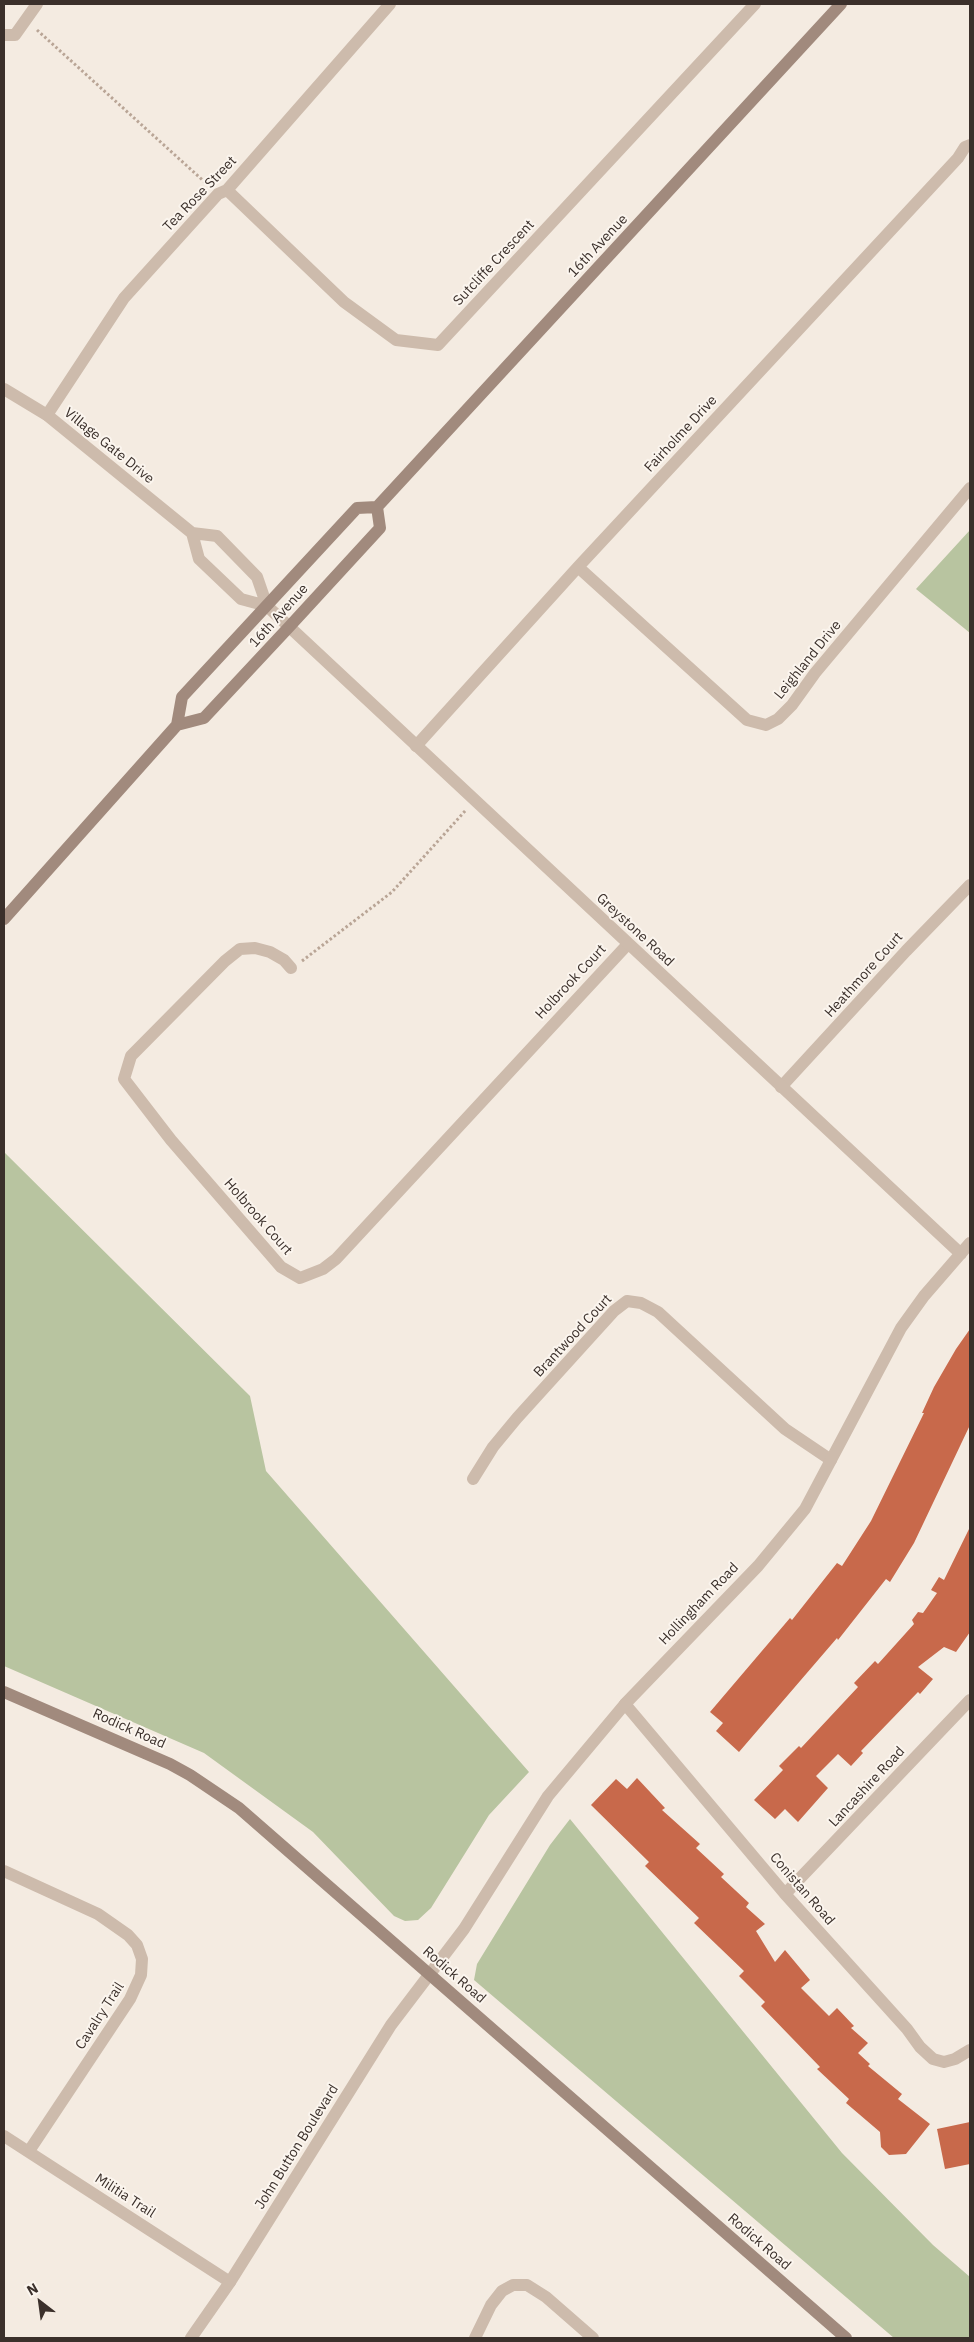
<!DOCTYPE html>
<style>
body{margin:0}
#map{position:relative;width:974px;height:2342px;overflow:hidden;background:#f4ebe1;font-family:"IBM Plex Sans",sans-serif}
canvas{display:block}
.frame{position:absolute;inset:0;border:5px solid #3b302b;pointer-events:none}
.north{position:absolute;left:15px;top:2277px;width:50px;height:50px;-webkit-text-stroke:4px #fbf5ee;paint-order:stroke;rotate:330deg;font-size:14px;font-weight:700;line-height:20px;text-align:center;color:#3b302b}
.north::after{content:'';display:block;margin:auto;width:18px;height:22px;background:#3b302b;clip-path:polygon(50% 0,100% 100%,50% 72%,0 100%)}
</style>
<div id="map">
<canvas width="974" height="2342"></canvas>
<div class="frame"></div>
<div class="north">N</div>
</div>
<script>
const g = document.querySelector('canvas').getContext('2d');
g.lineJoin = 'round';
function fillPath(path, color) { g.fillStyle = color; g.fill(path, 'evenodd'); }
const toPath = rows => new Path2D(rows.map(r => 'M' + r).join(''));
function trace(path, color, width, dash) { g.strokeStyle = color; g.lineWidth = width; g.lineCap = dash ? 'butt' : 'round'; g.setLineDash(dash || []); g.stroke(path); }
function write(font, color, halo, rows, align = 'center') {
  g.font = font + ' "IBM Plex Sans",sans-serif'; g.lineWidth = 4; g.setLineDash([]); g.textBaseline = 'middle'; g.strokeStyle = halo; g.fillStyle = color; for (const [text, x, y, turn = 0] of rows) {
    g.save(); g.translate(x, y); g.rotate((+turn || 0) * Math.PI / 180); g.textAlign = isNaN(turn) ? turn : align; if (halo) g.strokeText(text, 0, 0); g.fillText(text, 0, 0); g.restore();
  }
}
fillPath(toPath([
 [970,530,970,633,916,589],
 [4,1152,250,1396,266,1471,529,1772,489,1815,431,1908,418,1920,405,1921,394,1916,313,1832,204,1753,4,1666],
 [570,1819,842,2153,933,2245,970,2277,970,2338,894,2338,474,1980,477,1964,550,1845]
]), '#b8c4a0');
fillPath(toPath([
 [970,1329,970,1425,914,1543,890,1582,886,1579,838,1640,837,1638,739,1752,716,1731,723,1723,710,1712,790,1618,792,1620,837,1563,842,1566,871,1521,924,1413,922,1413,934,1387,956,1349],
 [970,1527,970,1632,956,1652,944,1647,918,1667,933,1679,920,1694,918,1692,861,1751,863,1753,851,1766,838,1754,816,1776,828,1788,798,1822,785,1809,775,1819,754,1800,783,1770,779,1766,799,1746,801,1748,858,1687,854,1683,875,1661,878,1664,914,1624,912,1620,918,1612,923,1613,937,1593,931,1590,939,1577,944,1580],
 [637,1778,665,1808,662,1810,700,1844,696,1848,724,1874,721,1877,749,1903,746,1907,765,1924,756,1931,775,1962,785,1950,810,1980,801,1988,829,2016,837,2008,854,2026,851,2028,868,2043,858,2053,870,2064,868,2066,902,2094,898,2099,930,2124,906,2154,889,2155,881,2147,880,2132,846,2103,849,2099,817,2069,820,2067,761,2006,765,2002,739,1976,744,1971,694,1923,699,1918,645,1866,649,1862,591,1805,616,1779,627,1789],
 [970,2122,970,2164,945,2169,937,2129]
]), '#c8694b');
trace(toPath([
 [37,30,208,185],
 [302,961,392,892,466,810]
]), '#b9a596', 3, [2.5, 2.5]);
trace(toPath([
 [4,35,15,35,37,4],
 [227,190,344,302,396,340,438,345,755,4],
 [47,415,124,298,218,194,227,190,390,4],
 [578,567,747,720,766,725,778,719,792,705,815,673,970,488],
 [416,746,578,567,958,158,965,147,970,145],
 [291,968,284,960,270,952,255,948,240,949,225,961,131,1056,124,1079,171,1140,281,1267,300,1278,323,1269,336,1259,628,944],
 [781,1087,906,951,970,885],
 [473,1479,493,1447,517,1418,614,1311,627,1301,641,1303,658,1312,785,1429,831,1460],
 [625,1704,785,1894,907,2029,920,2047,933,2059,944,2062,955,2059,970,2050],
 [4,1871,98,1914,128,1935,137,1945,142,1959,141,1975,130,1999,29,2151],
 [785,1894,970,1700],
 [4,2136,230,2282],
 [475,2338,491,2305,502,2291,513,2285,527,2285,546,2297,593,2338]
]), '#cdbbac', 12);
trace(toPath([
 [4,389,47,415,192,533,217,536,257,577,267,606,961,1254],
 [192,533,199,559,241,599,267,606],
 [191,2338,230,2282,391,2025,464,1929,548,1796,625,1704,758,1566,805,1509,901,1328,924,1296,970,1243]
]), '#cdbbac', 12);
trace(toPath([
 [177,725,204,718,289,627,380,528,377,507],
 [4,919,177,725,182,697,357,508,377,507,841,4],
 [4,1692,170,1764,190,1775,239,1808,846,2338]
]), '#a18a7d', 12);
write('14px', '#3b302b', '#fbf5ee', [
 ["Tea Rose Street",200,194,-46],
 ["16th Avenue",598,246,-47],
 ["Sutcliffe Crescent",494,263,-47],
 ["Fairholme Drive",681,434,-47],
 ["Village Gate Drive",109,446,39],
 ["16th Avenue",279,616,-48],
 ["Leighland Drive",808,660,-51],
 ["Greystone Road",635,930,43],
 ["Heathmore Court",864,975,-48],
 ["Holbrook Court",571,982,-47],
 ["Holbrook Court",258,1217,49],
 ["Brantwood Court",573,1336,-47],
 ["Hollingham Road",699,1604,-46],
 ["Rodick Road",129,1729,24],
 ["Lancashire Road",867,1787,-47],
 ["Conistan Road",802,1889,49],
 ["Rodick Road",454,1975,41],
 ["Cavalry Trail",100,2016,-57],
 ["John Button Boulevard",297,2147,-58],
 ["Militia Trail",125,2196,33],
 ["Rodick Road",759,2242,41]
]);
</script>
